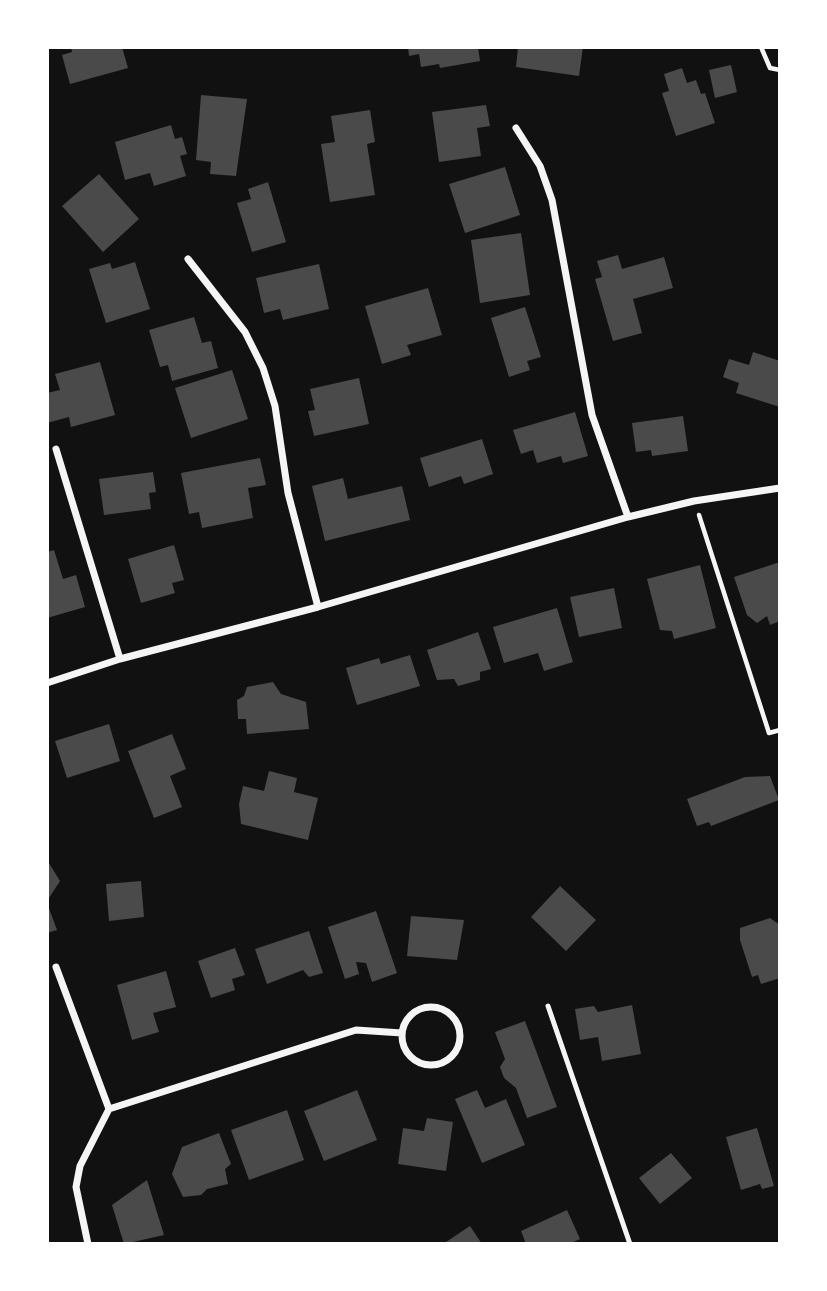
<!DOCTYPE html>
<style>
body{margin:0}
#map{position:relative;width:827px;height:1291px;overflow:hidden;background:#111;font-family:"Golos Text",sans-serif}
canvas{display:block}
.frame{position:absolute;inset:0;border:49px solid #fff;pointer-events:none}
</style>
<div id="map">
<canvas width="827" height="1291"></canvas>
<div class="frame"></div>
</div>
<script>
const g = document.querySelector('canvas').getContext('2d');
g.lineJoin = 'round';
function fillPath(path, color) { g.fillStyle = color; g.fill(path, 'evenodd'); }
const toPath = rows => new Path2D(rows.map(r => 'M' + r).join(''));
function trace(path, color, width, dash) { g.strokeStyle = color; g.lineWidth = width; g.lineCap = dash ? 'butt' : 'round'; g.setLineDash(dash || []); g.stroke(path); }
fillPath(toPath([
 [71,47,122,47,128,68,70,84,62,55,72,52],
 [408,47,478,47,480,61,440,68,439,64,421,67,419,54,409,56],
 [518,47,583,47,579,76,516,67],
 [731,65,737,92,715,98,709,70],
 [682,68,687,83,696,80,701,94,705,93,715,123,676,136,662,93,669,91,664,74],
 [201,95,247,99,236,176,210,174,211,162,196,160],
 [486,105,490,126,477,128,481,156,439,162,432,112],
 [370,110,375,142,367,144,375,195,330,202,321,144,335,142,331,116],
 [171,125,175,139,182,137,187,154,180,156,186,176,154,186,150,173,125,180,115,142],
 [505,167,520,215,465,233,449,184],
 [99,174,139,219,103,252,62,206],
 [268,182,286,242,252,252,237,203,251,199,248,189],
 [521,233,530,295,480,303,471,240],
 [618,255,622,269,664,257,673,288,633,299,642,333,613,341,595,279,602,277,597,261],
 [135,262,150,309,106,323,89,269,110,263,112,269],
 [319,264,329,309,283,320,280,309,264,313,256,278],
 [428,288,442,335,407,345,411,355,382,364,365,306],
 [525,307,541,357,527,361,530,370,509,377,491,318],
 [194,317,202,343,211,341,218,368,172,381,168,365,160,367,149,330],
 [753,352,780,361,780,407,736,393,739,383,723,377,729,359,749,365],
 [100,362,115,415,71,427,69,417,47,423,47,393,60,390,55,374],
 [232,370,248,419,191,438,175,388],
 [359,378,369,424,314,436,308,411,315,410,310,389],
 [575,412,588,456,563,463,561,456,537,463,533,450,521,454,513,430],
 [683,416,688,451,652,456,651,450,636,452,632,423],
 [482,439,493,474,464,484,461,476,429,487,420,458],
 [260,458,266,485,248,488,253,518,202,528,199,512,189,514,181,473],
 [153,472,156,492,149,493,151,509,104,515,99,479],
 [343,478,348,499,402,486,410,520,325,541,312,486],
 [174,545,184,580,172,583,175,593,141,603,128,559],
 [54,550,63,579,76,575,85,607,47,618,47,552],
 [780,562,780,621,770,625,767,616,757,623,747,615,734,577],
 [700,565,716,628,674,639,672,631,660,630,647,579],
 [614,588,622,628,579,637,570,597],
 [557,608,573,662,544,671,538,653,504,663,493,627],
 [478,632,491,669,480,672,480,680,458,686,454,679,437,680,427,650],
 [410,655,420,686,357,705,346,668,379,658,381,664],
 [273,682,281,694,306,702,309,729,247,734,246,719,238,719,237,700,244,696,247,687],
 [109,724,120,761,67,778,55,741],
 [172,734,186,769,170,776,182,807,154,818,128,751],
 [269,771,297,778,294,792,318,798,308,840,241,824,239,804,243,786,264,791],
 [770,776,779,800,711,826,709,822,697,826,687,799,745,777],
 [47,860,60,881,47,901],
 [141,881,144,917,109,921,106,884],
 [560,886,596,920,566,951,531,917],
 [47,903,57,930,47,933],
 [376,911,397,973,372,982,366,963,356,962,359,974,345,979,328,927],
 [411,916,464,920,457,960,407,956],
 [770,918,780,925,780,978,761,984,758,975,752,977,740,940,740,928],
 [309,931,323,973,309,977,303,970,267,984,255,949],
 [235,948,245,975,232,979,235,990,211,998,198,961],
 [166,971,176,1007,153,1013,159,1032,132,1040,117,985],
 [632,1005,641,1054,602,1061,598,1037,580,1040,575,1009,594,1006,598,1012],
 [525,1021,557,1107,527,1118,516,1088,504,1078,500,1067,505,1059,495,1032],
 [357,1090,377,1140,324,1161,304,1111],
 [477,1090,485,1108,506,1099,525,1145,482,1163,455,1099],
 [287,1110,304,1160,249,1180,231,1130],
 [427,1118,453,1122,446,1171,398,1164,403,1128,424,1131],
 [757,1128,774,1186,762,1189,760,1184,741,1190,726,1137],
 [219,1133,231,1164,225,1169,228,1184,207,1189,201,1195,183,1197,172,1174,182,1147],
 [671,1153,692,1178,660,1204,639,1178],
 [147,1180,164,1235,124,1244,112,1205],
 [567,1210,580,1239,569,1244,526,1244,521,1231],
 [470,1226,482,1244,443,1244]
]), '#4a4a4a');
trace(toPath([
 [761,47,770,68,780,70],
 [699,515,769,733,780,730]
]), '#f5f5f5', 4.5);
trace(toPath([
 [548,1006,630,1244]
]), '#f5f5f5', 5);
trace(toPath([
 [516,128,540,166,552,200,592,415,628,517],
 [188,259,245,332,263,368,275,406,288,493,318,607],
 [56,449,120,659],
 [47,683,120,659,318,607,628,517,694,501,780,488],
 [56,967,109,1109],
 '402 1036a29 29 0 1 1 58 0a29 29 0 1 1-58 0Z',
 [109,1109,356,1030,402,1033],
 [88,1244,76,1187,80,1166,109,1109]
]), '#f5f5f5', 7);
</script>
